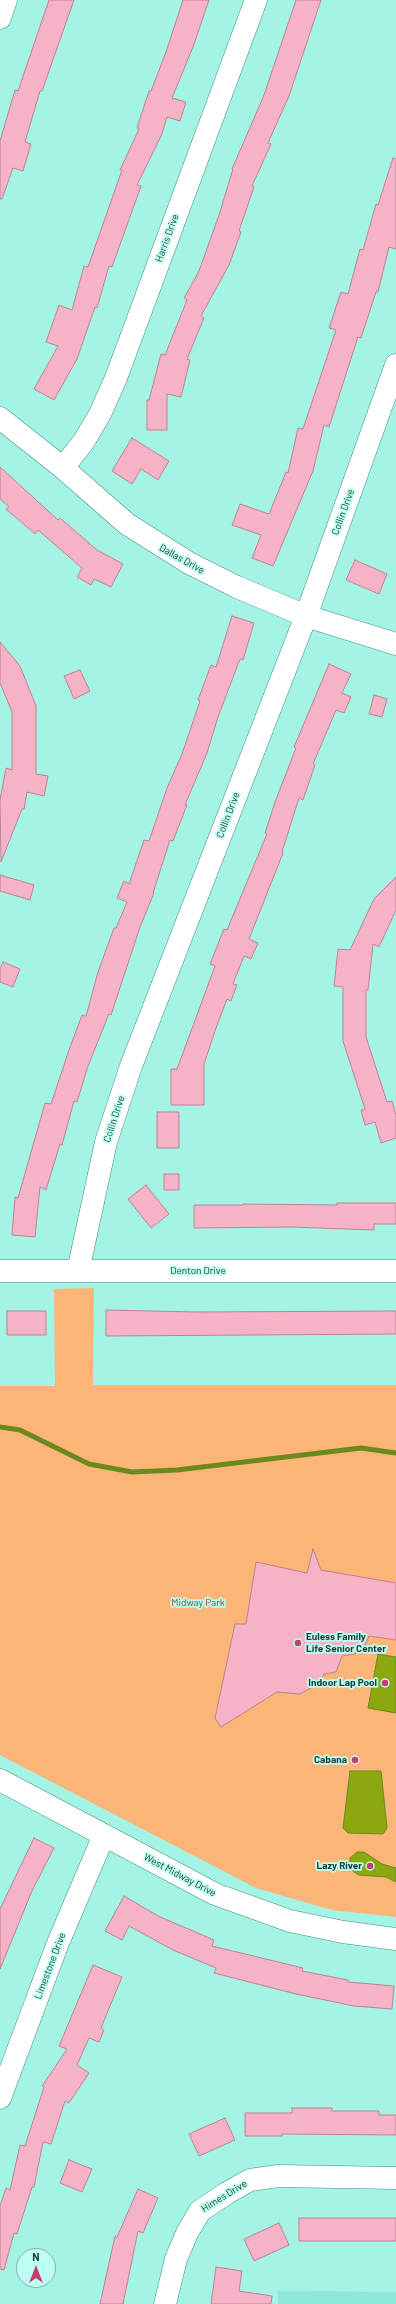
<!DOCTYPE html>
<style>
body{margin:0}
#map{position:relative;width:396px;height:2304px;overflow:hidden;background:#a4f4e5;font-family:Barlow,sans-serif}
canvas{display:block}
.north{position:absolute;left:16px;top:2248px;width:40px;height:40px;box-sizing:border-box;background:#bffef2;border:1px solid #7fb2a8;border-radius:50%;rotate:0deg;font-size:11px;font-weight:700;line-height:16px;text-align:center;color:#1f403a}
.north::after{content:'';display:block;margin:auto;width:14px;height:18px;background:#c73c71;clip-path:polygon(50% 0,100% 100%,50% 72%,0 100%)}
</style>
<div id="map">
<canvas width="396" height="2304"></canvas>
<div class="north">N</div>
</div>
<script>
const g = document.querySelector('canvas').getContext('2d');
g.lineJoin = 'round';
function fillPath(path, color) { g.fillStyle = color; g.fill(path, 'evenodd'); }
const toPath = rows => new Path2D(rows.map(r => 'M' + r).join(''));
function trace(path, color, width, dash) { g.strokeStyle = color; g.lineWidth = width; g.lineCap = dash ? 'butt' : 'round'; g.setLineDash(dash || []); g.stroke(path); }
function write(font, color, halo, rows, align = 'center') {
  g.font = font + ' Barlow,sans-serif'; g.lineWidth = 3.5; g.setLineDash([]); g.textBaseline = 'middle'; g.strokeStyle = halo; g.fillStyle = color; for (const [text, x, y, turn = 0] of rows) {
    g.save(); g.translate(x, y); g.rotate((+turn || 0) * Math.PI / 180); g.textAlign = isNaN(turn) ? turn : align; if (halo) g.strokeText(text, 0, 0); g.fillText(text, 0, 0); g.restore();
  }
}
fillPath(toPath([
 [278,2291,396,2292,396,2304,278,2304]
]), '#8ee8d7');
fillPath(toPath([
 [94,1288,93,1385,396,1385,396,1917,332,1910,256,1888,0,1755,0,1386,55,1386,54,1289]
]), '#fcb578');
const water = toPath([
 [378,1654,396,1657,396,1713,368,1708,378,1654],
 [350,1771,381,1771,387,1828,383,1834,348,1833,343,1828,350,1771],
 [357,1852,364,1852,382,1864,396,1868,396,1882,386,1877,359,1875,354,1872,350,1864,350,1858,357,1852]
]);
fillPath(water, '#8ca810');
trace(water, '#6b891d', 1);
trace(toPath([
 [0,1427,20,1430,89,1464,132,1472,177,1470,361,1448,396,1453]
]), '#6b891d', 5);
const building = toPath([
 [49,0,74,0,42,91,40,91,25,142,31,144,23,171,13,168,2,199,0,199,0,141,15,90,18,91,49,0],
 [183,0,209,0,193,47,172,98,186,102,180,121,167,117,162,134,137,185,141,186,112,267,109,266,97,308,95,307,77,359,54,400,34,389,58,346,46,342,59,305,72,310,84,266,88,267,122,170,120,170,139,129,137,128,149,91,151,91,166,52,183,0],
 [296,0,321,0,289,96,268,143,271,144,252,186,254,187,239,231,241,232,229,265,201,316,204,318,187,359,190,360,181,397,167,394,167,430,147,430,147,400,149,400,161,354,165,355,187,300,184,298,199,271,219,215,233,169,232,169,264,95,296,0],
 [393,158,396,159,396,249,389,247,378,292,376,292,361,338,358,337,329,427,324,425,313,471,273,566,252,558,261,535,232,525,240,504,269,514,286,472,288,473,298,428,303,429,336,330,329,328,341,292,348,294,360,249,363,250,376,204,378,205,393,158],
 [132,438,169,461,158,480,141,469,132,484,112,471,132,438],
 [0,467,58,520,60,518,97,550,123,564,111,587,94,579,91,585,77,577,82,568,38,530,35,534,6,509,9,507,0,499,0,467],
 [355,560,387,574,379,594,346,580,355,560],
 [232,616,254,623,243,660,240,659,218,717,207,753,185,805,187,805,173,841,170,840,153,893,154,893,140,927,111,1015,109,1014,88,1066,77,1102,74,1101,62,1145,60,1144,46,1190,40,1187,35,1237,12,1235,15,1197,18,1198,45,1103,51,1104,69,1050,82,1015,86,1016,98,972,114,928,116,928,127,902,117,898,124,881,129,884,144,840,149,841,167,788,182,754,200,701,198,700,211,665,216,667,232,616],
 [0,642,20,666,36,706,36,774,48,776,44,796,27,792,24,809,22,809,1,862,0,800,6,768,12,770,12,712,0,683,0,642],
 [329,664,351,674,342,693,351,697,344,713,336,710,313,764,315,765,303,800,299,798,282,852,283,853,249,939,258,943,251,959,244,956,233,984,237,985,231,1001,227,999,216,1028,204,1064,204,1105,171,1105,171,1069,177,1069,215,966,210,964,224,929,227,930,267,834,265,833,275,802,296,748,294,747,329,664],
 [80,670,90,691,74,699,64,676,80,670],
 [374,695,387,699,382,717,369,714,374,695],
 [0,875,34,885,30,900,0,891,0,875],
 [396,877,396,910,379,947,373,944,368,990,366,990,366,1037,387,1102,392,1101,396,1115,396,1138,381,1143,375,1122,365,1125,361,1110,365,1109,343,1041,343,987,334,986,338,949,350,950,374,899,396,877],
 [3,962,20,969,13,987,0,982,0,969,3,962],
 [157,1112,179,1112,179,1148,157,1148,157,1112],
 [164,1174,179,1174,179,1190,164,1190,164,1174],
 [146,1185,169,1214,151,1228,128,1199,146,1185],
 [337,1203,396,1203,396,1224,374,1224,374,1230,291,1227,194,1228,194,1205,243,1205,243,1204,337,1205,337,1203],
 [106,1310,196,1312,396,1311,396,1334,106,1336,106,1310],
 [7,1311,46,1311,46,1335,7,1335,7,1311],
 [313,1549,321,1570,396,1583,396,1640,369,1636,364,1647,354,1654,342,1656,336,1672,324,1674,318,1684,300,1694,277,1692,221,1727,215,1718,235,1624,246,1624,256,1562,307,1573,313,1549],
 [34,1838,54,1848,32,1891,0,1969,0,1909,34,1838],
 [124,1896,158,1916,214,1940,212,1946,303,1968,302,1971,348,1980,348,1982,394,1986,392,2009,354,2006,296,1994,214,1973,216,1968,173,1950,129,1926,122,1940,105,1931,124,1896],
 [93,1965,122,1977,101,2028,104,2030,99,2042,89,2038,77,2065,89,2073,69,2103,65,2101,51,2144,43,2142,34,2187,32,2187,17,2234,14,2233,4,2270,0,2269,0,2206,6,2188,10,2190,20,2145,25,2146,44,2087,42,2086,67,2049,59,2046,93,1965],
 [292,2108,332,2108,332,2111,379,2111,379,2115,396,2115,396,2135,282,2134,282,2136,245,2136,245,2113,292,2113,292,2108],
 [225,2118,235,2140,199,2156,189,2134,225,2118],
 [69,2160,92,2169,82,2192,60,2183,69,2160],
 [138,2189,158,2198,143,2233,138,2231,123,2304,100,2304,115,2236,117,2237,138,2189],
 [299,2218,396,2218,396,2241,299,2241,299,2218],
 [279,2223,289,2245,254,2261,244,2239,279,2223],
 [216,2267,242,2271,239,2291,272,2296,271,2304,211,2304,216,2267]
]);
fillPath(building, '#f6b3c5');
trace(building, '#c08192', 1);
const minor = toPath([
 [0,18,6,0],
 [0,418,63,468,127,524,189,563,237,587,306,616,396,644],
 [63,468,84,441,100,414,116,378,256,0],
 [0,1271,396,1271],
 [78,1271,106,1142,131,1066,306,616,396,365],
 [0,1780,215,1894,290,1921,343,1932,396,1939],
 [0,2098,58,1943,104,1835],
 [165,2304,176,2259,187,2233,200,2211,227,2193,250,2180,278,2176,396,2178]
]);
trace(minor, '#3f8f82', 23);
trace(minor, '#fff', 22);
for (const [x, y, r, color] of [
 [298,1643,4,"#c73c71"],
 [385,1683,4,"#c73c71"],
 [355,1760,4,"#c73c71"],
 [370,1866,4,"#c73c71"]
]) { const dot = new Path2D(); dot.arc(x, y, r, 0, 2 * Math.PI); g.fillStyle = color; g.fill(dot); trace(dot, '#bffef2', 1.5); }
write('10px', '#1f403a', '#bffef2', [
 ["Harris Drive",167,238,-70],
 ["Collin Drive",343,512,-70],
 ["Dallas Drive",182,559,29],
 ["Collin Drive",228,815,-69],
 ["Collin Drive",114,1119,-72],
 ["Denton Drive",198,1271],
 ["West Midway Drive",180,1875,28],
 ["Limestone Drive",50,1966,-69],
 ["Himes Drive",224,2196,-32]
]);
write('10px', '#724924', '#bffef2', [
 ["Midway Park",198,1603]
]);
write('bold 10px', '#1f403a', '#bffef2', [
 ["Euless Family",306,1637,"left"],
 ["Life Senior Center",306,1649,"left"],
 ["Indoor Lap Pool",377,1683],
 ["Cabana",347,1760],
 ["Lazy River",362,1866]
], 'right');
</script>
